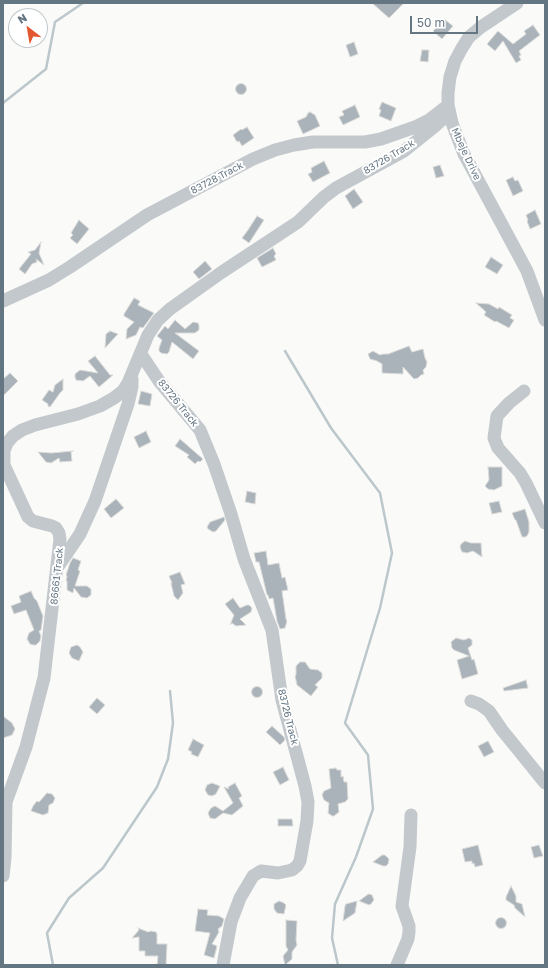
<!DOCTYPE html>
<style>
body{margin:0}
#map{position:relative;width:548px;height:968px;overflow:hidden;background:#fafaf8;font-family:"Golos Text",sans-serif}
canvas{display:block}
.frame{position:absolute;inset:0;border:4px solid #657683;pointer-events:none}
.north{position:absolute;left:8px;top:8px;width:40px;height:40px;box-sizing:border-box;background:#fff;border:1px solid #c1c8cd;border-radius:50%;rotate:329deg;font-size:11px;font-weight:700;line-height:16px;text-align:center;color:#657683}
.north::after{content:'';display:block;margin:auto;width:14px;height:18px;background:#e4572e;clip-path:polygon(50% 0,100% 100%,50% 72%,0 100%)}
.scale{position:absolute;left:410px;top:16px;width:68px;height:18px;box-sizing:border-box;border:2px solid #657683;border-top:0;padding-left:5px;font-size:12px;line-height:14px;white-space:nowrap;color:#657683;-webkit-text-stroke:3px #fff;paint-order:stroke}
</style>
<div id="map">
<canvas width="548" height="968"></canvas>
<div class="frame"></div>
<div class="north">N</div>
<div class="scale">50 m</div>
</div>
<script>
const g = document.querySelector('canvas').getContext('2d');
g.lineJoin = 'round';
const toPath = rows => new Path2D(rows.map(r => 'M' + r).join(''));
function trace(path, color, width, dash) { g.strokeStyle = color; g.lineWidth = width; g.lineCap = dash ? 'butt' : 'round'; g.setLineDash(dash || []); g.stroke(path); }
function fillPath(path, color) { g.fillStyle = color; g.fill(path, 'evenodd'); }
function write(font, color, halo, rows, align = 'center') {
  g.font = font + ' "Golos Text",sans-serif'; g.lineWidth = 4; g.setLineDash([]); g.textBaseline = 'middle'; g.strokeStyle = halo; g.fillStyle = color; for (const [text, x, y, turn = 0] of rows) {
    g.save(); g.translate(x, y); g.rotate((+turn || 0) * Math.PI / 180); g.textAlign = isNaN(turn) ? turn : align; if (halo) g.strokeText(text, 0, 0); g.fillText(text, 0, 0); g.restore();
  }
}
trace(toPath([
 [3,103,46,69,55,22,83,3],
 [285,351,331,428,380,493,392,553,380,608,345,723,368,755,373,809,356,857,335,904,332,938,338,965],
 [53,965,47,933,69,898,103,868,157,787,168,759,173,723,170,691]
]), '#bbc7cb', 2.5);
const building = toPath([
 [372,3,404,3,389,18,372,3],
 [444,19,453,26,442,39,433,31,444,19],
 [533,25,540,35,519,51,521,55,519,56,521,60,516,63,503,41,495,51,487,44,498,31,513,44,526,34,524,31,533,25],
 [354,42,358,54,350,57,346,45,354,42],
 [422,50,429,50,428,62,420,61,422,50],
 '235.5 89a5.5 5.5 0 1 1 11 0a5.5 5.5 0 1 1-11 0Z',
 [382,102,396,108,391,121,379,116,381,110,379,109,382,102],
 [355,105,360,117,343,125,339,117,344,115,342,111,355,105],
 [310,112,315,115,320,126,303,134,297,121,306,117,308,113,310,112],
 [247,127,254,138,242,146,239,141,237,142,233,135,241,129,242,130,247,127],
 [324,161,330,173,313,182,308,174,312,172,311,168,324,161],
 [440,165,444,176,436,178,433,167,440,165],
 [513,177,515,181,518,180,523,191,513,196,506,180,513,177],
 [354,189,363,202,353,209,345,196,354,189],
 [535,210,541,224,530,229,527,221,528,220,526,215,535,210],
 [257,216,264,220,249,243,242,238,248,230,257,216],
 [79,220,89,229,77,244,70,238,73,235,71,233,79,220],
 [41,242,39,253,44,265,36,259,37,262,32,264,25,274,19,269,31,254,28,252,35,250,41,242],
 [273,248,276,254,274,256,276,260,262,267,257,258,273,248],
 [491,257,503,265,497,274,485,267,491,257],
 [205,261,212,269,199,279,193,272,205,261],
 [134,298,140,301,138,305,154,313,143,328,140,327,136,335,126,339,127,329,134,322,124,316,124,314,134,298],
 [476,303,489,304,498,309,499,307,512,315,510,318,514,320,509,328,496,321,495,322,484,315,486,312,476,303],
 [175,320,185,329,193,322,198,323,199,325,199,330,195,333,175,333,199,351,193,359,172,342,169,352,167,354,161,353,159,351,159,348,162,340,157,336,165,326,168,329,175,320],
 [110,331,118,334,105,348,106,334,110,331],
 [409,346,412,352,423,349,425,358,427,362,426,367,423,370,424,374,421,375,418,378,414,379,403,367,403,374,382,373,382,364,377,361,370,359,368,354,373,351,380,355,383,354,388,354,409,346],
 [95,356,110,375,113,375,99,387,90,376,83,381,76,380,75,377,75,374,80,370,98,373,88,361,95,356],
 [10,373,18,381,3,396,3,379,10,373],
 [63,379,63,390,60,393,50,407,48,406,48,404,42,400,49,390,53,392,55,385,63,379],
 [141,391,152,394,150,406,138,404,141,391],
 [146,431,151,442,139,448,134,437,146,431],
 [180,439,203,459,200,462,198,461,195,464,187,457,189,455,175,446,180,439],
 [73,451,71,452,72,461,60,462,59,458,51,463,46,462,38,452,51,453,73,451],
 [488,467,502,467,502,486,494,490,488,489,485,486,489,480,488,467],
 [247,491,256,493,255,504,245,502,247,491],
 [116,499,124,508,111,518,104,509,116,499],
 [499,501,502,512,492,514,489,503,499,501],
 [525,509,529,522,529,532,527,536,525,537,522,537,516,520,515,520,512,513,525,509],
 [224,517,225,520,216,531,213,532,208,529,207,527,210,522,224,517],
 [465,541,471,543,481,543,482,557,473,551,467,553,462,552,460,547,461,544,465,541],
 [266,551,268,565,279,563,282,578,285,577,288,590,282,591,286,619,287,621,285,628,280,629,277,621,273,598,269,599,268,595,267,595,259,562,256,562,254,553,266,551],
 [73,558,81,561,78,570,80,571,75,586,87,586,91,589,91,595,87,598,81,597,74,588,73,593,67,590,67,581,66,581,67,576,66,575,70,563,73,558],
 [180,572,185,584,181,585,183,593,178,600,174,596,171,583,172,583,169,576,180,572],
 [31,591,34,598,37,601,43,616,41,630,39,631,41,636,40,641,36,645,33,645,30,644,27,639,29,633,34,630,26,610,14,614,11,606,21,602,19,596,31,591],
 [233,598,240,608,247,605,249,605,252,608,251,612,240,619,246,625,236,626,232,623,230,625,234,615,225,604,233,598],
 [456,638,464,640,469,638,472,640,472,645,468,648,472,660,474,659,478,674,462,679,457,660,469,656,454,650,452,648,451,642,456,638],
 [77,645,80,647,83,652,79,661,72,658,69,653,71,647,77,645],
 [300,662,305,662,310,669,318,670,322,673,322,678,315,685,318,687,311,696,297,685,295,676,296,675,296,666,300,662],
 [526,680,528,688,504,691,503,688,526,680],
 '251.5 692a5.5 5.5 0 1 1 11 0a5.5 5.5 0 1 1-11 0Z',
 [97,698,105,705,97,714,89,707,97,698],
 [3,716,12,723,15,729,12,735,3,738,3,716],
 [272,726,284,737,285,740,280,745,266,732,272,726],
 [193,739,204,745,198,757,191,754,192,752,188,750,193,739],
 [488,741,494,752,484,757,478,746,488,741],
 [283,767,289,780,280,785,273,772,283,767],
 [336,768,337,770,341,770,341,777,343,776,344,782,347,782,348,799,345,802,338,804,339,812,334,816,332,816,328,813,329,803,324,800,322,795,324,791,331,788,329,769,336,768],
 [212,783,220,786,216,794,212,796,208,795,205,790,207,785,212,783],
 [235,783,242,796,239,798,243,806,232,815,223,813,215,819,210,818,208,813,211,808,215,806,223,811,233,803,224,787,229,789,228,787,235,783],
 [47,793,52,794,55,798,53,803,49,805,48,813,43,815,31,811,33,806,37,801,39,802,47,793],
 [278,819,292,819,293,826,278,826,278,819],
 [478,845,483,865,475,867,474,863,472,864,472,861,465,862,462,849,478,845],
 [539,845,543,856,534,858,531,847,539,845],
 [382,855,385,855,389,859,388,864,386,866,383,866,373,862,382,855],
 [511,886,516,896,516,902,522,904,525,917,515,908,514,905,506,900,506,897,511,886],
 [369,894,372,895,374,900,371,904,369,905,359,901,367,895,369,894],
 [279,901,284,903,286,905,284,914,277,913,274,909,274,904,279,901],
 [357,901,355,913,343,921,345,906,346,904,357,901],
 [198,909,208,910,207,915,219,916,224,919,222,926,218,929,219,932,212,944,217,946,214,958,204,955,210,933,195,931,198,909],
 '495.5 923a5.5 5.5 0 1 1 11 0a5.5 5.5 0 1 1-11 0Z',
 [286,920,297,921,296,940,297,945,292,952,292,959,285,965,283,956,288,950,286,946,286,920],
 [138,928,148,932,151,931,156,932,157,934,157,944,167,944,166,965,157,965,158,956,145,956,145,951,139,951,139,937,132,938,139,930,138,928]
]);
fillPath(building, '#aab3b9');
trace(building, '#dcdcda', 1);
trace(toPath([
 [517,3,481,27,469,37,462,48,455,61,450,77,448,93,448,105,452,123,464,154,527,271,545,320],
 [3,301,49,280,70,267,147,215,253,159,275,150,294,145,313,142,365,142,381,139,415,127,429,120,443,109],
 [141,354,159,381,200,430,214,464,231,514,244,559,272,630,282,700,305,786,308,802,307,821,300,861,297,866,292,870,278,873,261,871,253,876,240,898,231,922,223,965],
 [524,391,509,403,497,416,494,438,498,448,520,473,526,483,545,523],
 [59,565,80,534,95,501,128,404,132,387,132,379],
 [471,701,479,704,489,711,502,730,545,783],
 [3,876,5,858,6,802,26,747,44,678,60,539,59,533,56,528,52,526,33,521,28,517,4,465,4,451,7,443,13,436,22,430,35,425,78,414,100,406,114,398,123,391,128,383,148,335,158,320,170,309,222,272,298,222,324,197,336,188,404,151,434,127,449,113],
 [397,965,408,939,409,932,409,926,402,906,410,847,411,815]
]), '#c3c8cc', 13);
write('10px', '#657683', '#fff', [
 ["Mbeje Drive",466,154,65],
 ["83726 Track",389,157,-31],
 ["83728 Track",217,178,-28],
 ["83726 Track",178,403,51],
 ["86661 Track",57,576,-84],
 ["83726 Track",288,717,76]
]);
</script>
